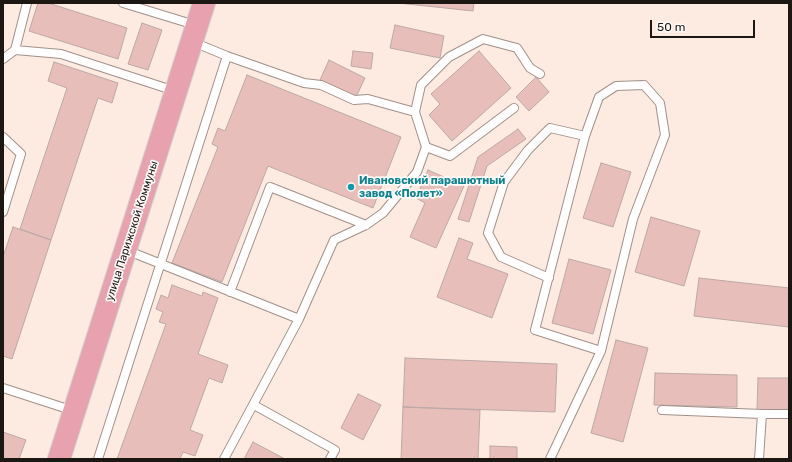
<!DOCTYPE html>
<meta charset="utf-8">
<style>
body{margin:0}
#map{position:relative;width:792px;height:462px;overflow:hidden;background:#fdebe2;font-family:Rubik,sans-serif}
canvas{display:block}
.frame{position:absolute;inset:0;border:4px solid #1d1714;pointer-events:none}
.scale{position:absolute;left:650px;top:20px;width:105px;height:18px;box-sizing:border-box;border:2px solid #1d1714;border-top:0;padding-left:5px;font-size:12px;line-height:14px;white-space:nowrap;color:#1d1714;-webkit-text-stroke:3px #fffbf9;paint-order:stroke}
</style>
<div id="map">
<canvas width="792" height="462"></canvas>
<div class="frame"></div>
<div class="scale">50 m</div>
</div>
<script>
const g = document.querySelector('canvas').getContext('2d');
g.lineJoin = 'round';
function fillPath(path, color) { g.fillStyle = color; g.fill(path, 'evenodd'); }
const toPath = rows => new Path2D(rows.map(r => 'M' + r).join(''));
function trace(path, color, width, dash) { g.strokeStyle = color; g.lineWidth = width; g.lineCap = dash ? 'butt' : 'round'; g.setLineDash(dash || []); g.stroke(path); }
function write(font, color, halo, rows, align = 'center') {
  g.font = font + ' Rubik,sans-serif'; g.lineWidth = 3.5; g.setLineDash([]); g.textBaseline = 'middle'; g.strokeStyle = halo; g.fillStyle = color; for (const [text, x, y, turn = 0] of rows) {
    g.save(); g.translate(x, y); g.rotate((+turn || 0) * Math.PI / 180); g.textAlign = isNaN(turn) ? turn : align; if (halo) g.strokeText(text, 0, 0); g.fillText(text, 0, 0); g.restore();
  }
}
const building = toPath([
 [38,3,48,3,127,28,118,59,29,31,38,3],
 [398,3,474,3,473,11,398,3],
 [142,23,162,30,148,70,128,64,142,23],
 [395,25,444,36,440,58,390,48,395,25],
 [353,51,373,53,371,69,351,66,353,51],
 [479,51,511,88,452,141,429,115,440,104,431,94,479,51],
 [329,60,365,78,356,97,320,80,329,60],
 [54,62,118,83,112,103,98,98,51,240,20,229,67,88,48,81,54,62],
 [247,75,401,137,373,208,268,166,222,282,172,263,218,147,212,144,218,128,225,131,247,75],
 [536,77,549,92,529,111,516,97,536,77],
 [518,129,526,139,487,166,469,222,458,219,478,157,518,129],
 [601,163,631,172,613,227,583,218,601,163],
 [428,170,464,186,436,248,410,237,425,203,416,198,428,170],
 [651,217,700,231,684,286,635,272,651,217],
 [13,227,51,240,12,359,3,356,3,257,13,227],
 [459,238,473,243,467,259,508,274,492,318,437,297,459,238],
 [569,259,611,270,593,334,552,323,569,259],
 [699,278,789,288,789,327,694,316,699,278],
 [172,285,202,296,203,292,218,298,198,354,228,365,222,383,209,378,190,430,203,435,195,456,183,452,180,459,117,459,166,324,159,322,163,312,156,309,161,295,168,298,172,285],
 [616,340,648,348,623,442,591,433,616,340],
 [405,358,557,364,555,412,403,407,405,358],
 [655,373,737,375,737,407,654,405,655,373],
 [758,378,789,378,789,411,757,410,758,378],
 [358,394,381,405,363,440,341,428,358,394],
 [403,407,480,410,478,459,401,459,403,407],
 [3,432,26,440,19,459,3,459,3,432],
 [253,442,285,459,244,459,253,442],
 [490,446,517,447,517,459,490,459,490,446]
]);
fillPath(building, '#e7beb9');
trace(building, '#bca8a6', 1);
const lane = toPath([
 [123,3,195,25],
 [193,42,227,56,304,83,321,85,354,100,368,99,415,112,421,85,449,57,483,39,517,48,530,68,540,74],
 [15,50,27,3],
 [3,59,15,50,61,54,175,91],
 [644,85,660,103,665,135,633,219,601,351,535,330,585,136,599,97,616,86,644,85],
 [415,112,426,147,450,156,514,108],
 [3,137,21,154,3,212],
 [126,250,299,319],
 [549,278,501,257,488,233,504,182,528,150,550,128,585,136],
 [230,292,270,187,366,225],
 [3,388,74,411],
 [254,405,335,450,330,459],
 [662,410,762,414,759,459],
 [762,414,789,414],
 [98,459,227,56],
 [224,459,299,319,334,240,366,225,383,213,417,172,426,147],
 [550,459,601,351]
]);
const primary = toPath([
 [59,459,204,3]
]);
trace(lane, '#a19189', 10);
trace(primary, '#d2d1d0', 24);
trace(lane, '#fff', 8);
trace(primary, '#e8a1af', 22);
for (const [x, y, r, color] of [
 [351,187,4,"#0f9aa8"]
]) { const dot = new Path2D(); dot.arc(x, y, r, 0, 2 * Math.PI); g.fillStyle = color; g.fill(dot); trace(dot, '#fffbf9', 1.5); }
write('bold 11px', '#0d838f', '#fffbf9', [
 ["Ивановский парашютный",359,181],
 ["завод «Полет»",359,194]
], 'left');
write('11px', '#1d1714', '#fffbf9', [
 ["улица Парижской Коммуны",132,231,-72]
]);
</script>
